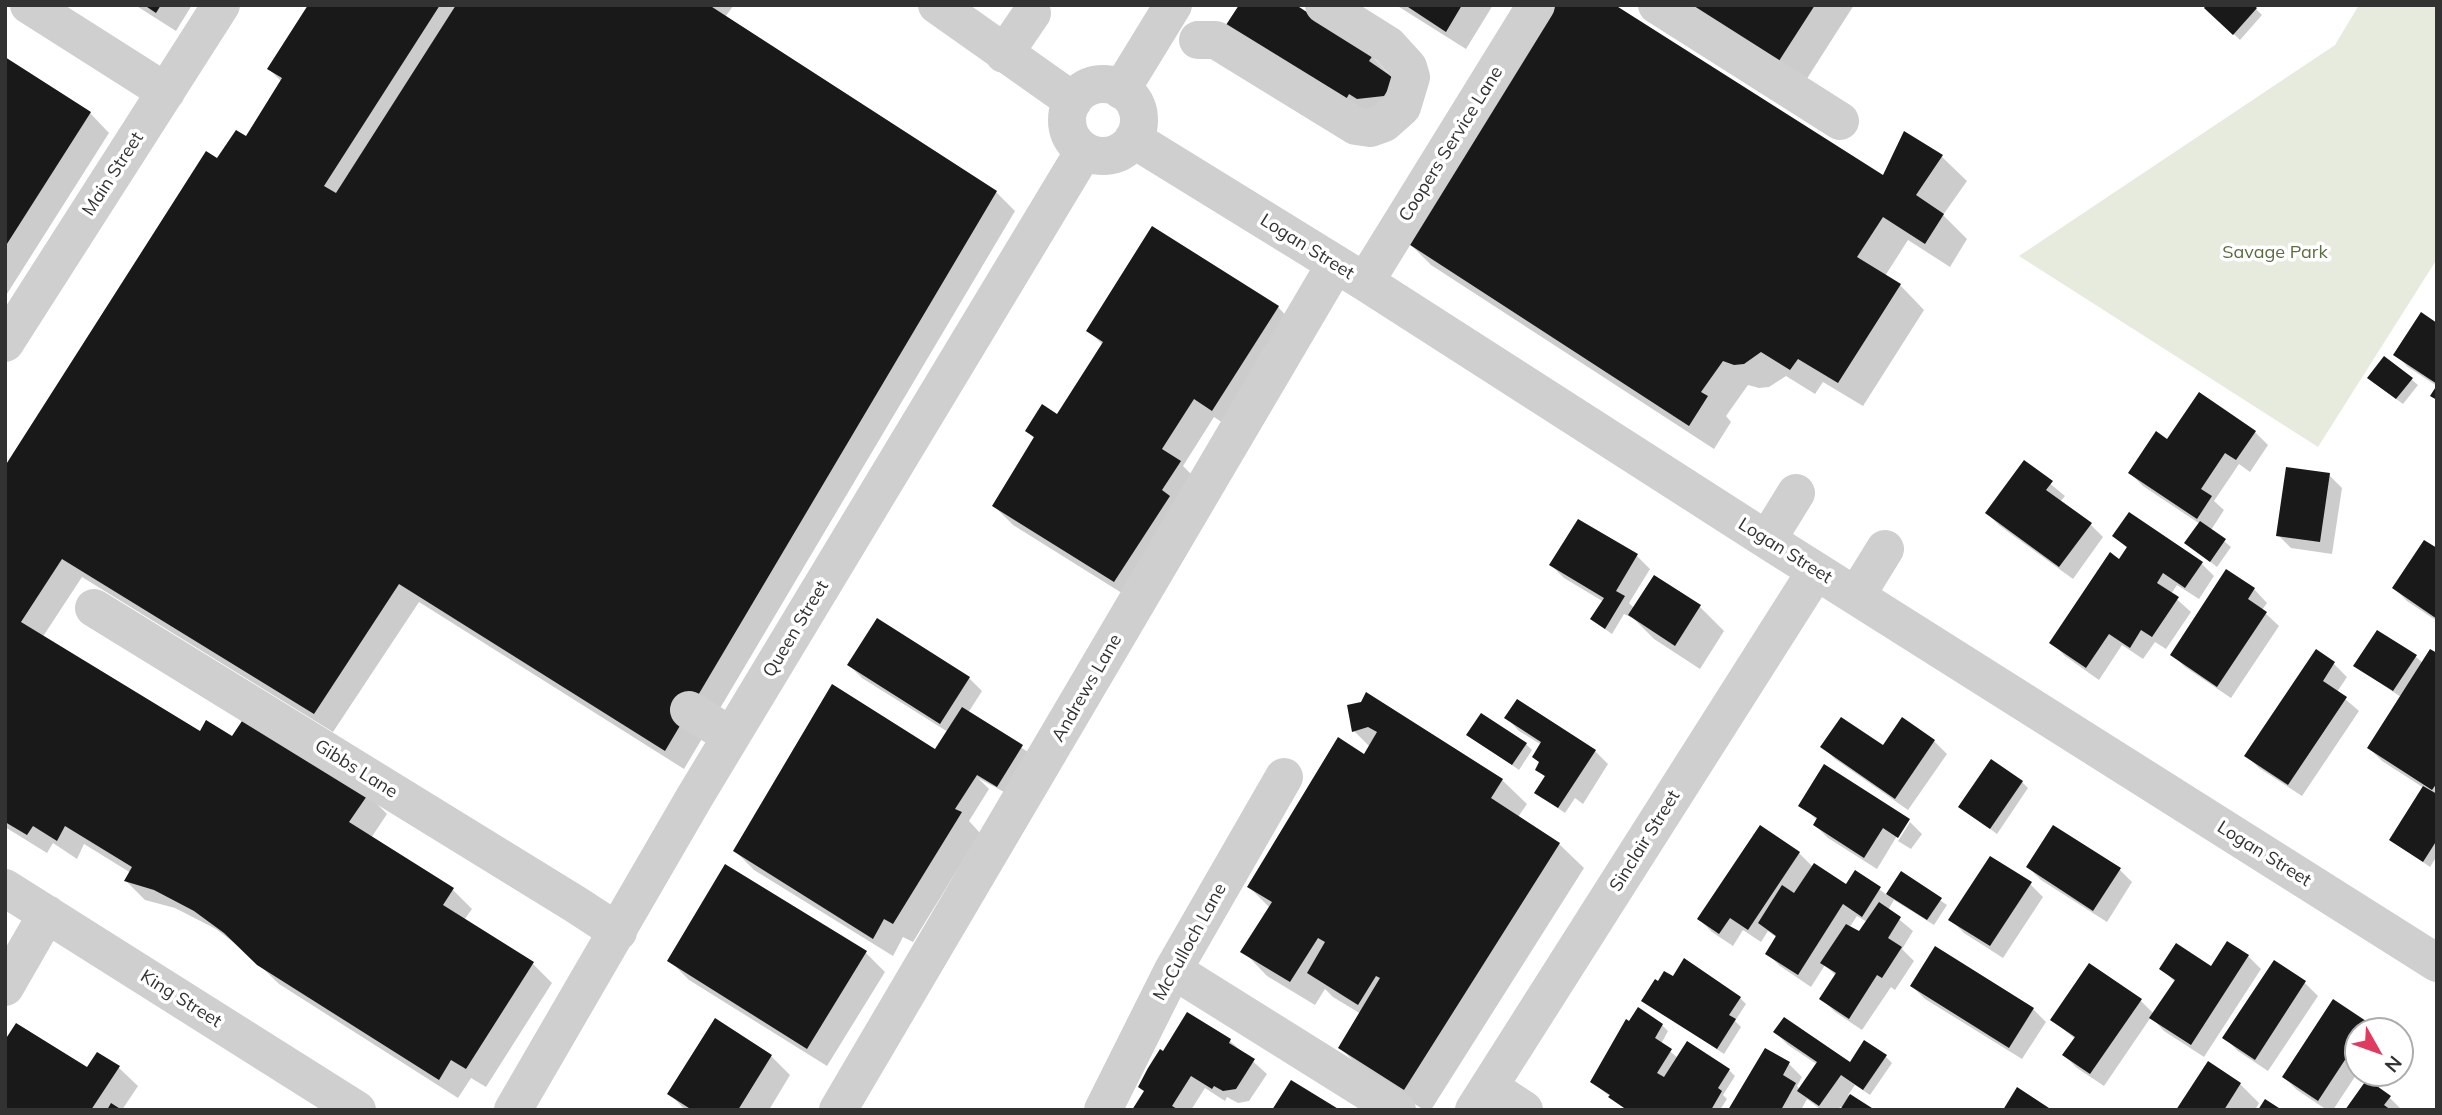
<!DOCTYPE html>
<style>
body{margin:0}
#map{position:relative;width:2442px;height:1115px;overflow:hidden;background:#fff;font-family:Mulish,sans-serif}
canvas{display:block}
.frame{position:absolute;inset:0;border:7px solid #323232;pointer-events:none}
.north{position:absolute;left:2344px;top:1017px;width:70px;height:70px;box-sizing:border-box;background:#fff;border:2px solid #adadad;border-radius:50%;rotate:130deg;font-size:19px;font-weight:700;line-height:28px;text-align:center;color:#323232}
.north::after{content:'';display:block;margin:auto;width:24px;height:32px;background:#e23a5f;clip-path:polygon(50% 0,100% 100%,50% 72%,0 100%)}
</style>
<div id="map">
<canvas width="2442" height="1115"></canvas>
<div class="frame"></div>
<div class="north">N</div>
</div>
<script>
const g = document.querySelector('canvas').getContext('2d');
g.lineJoin = 'round';
function fillPath(path, color) { g.fillStyle = color; g.fill(path, 'evenodd'); }
const toPath = rows => new Path2D(rows.map(r => 'M' + r).join(''));
function trace(path, color, width, dash) { g.strokeStyle = color; g.lineWidth = width; g.lineCap = dash ? 'butt' : 'round'; g.setLineDash(dash || []); g.stroke(path); }
function write(font, color, halo, rows, align = 'center') {
  g.font = font + ' Mulish,sans-serif'; g.lineWidth = 7; g.setLineDash([]); g.textBaseline = 'middle'; g.strokeStyle = halo; g.fillStyle = color; for (const [text, x, y, turn = 0] of rows) {
    g.save(); g.translate(x, y); g.rotate((+turn || 0) * Math.PI / 180); g.textAlign = isNaN(turn) ? turn : align; if (halo) g.strokeText(text, 0, 0); g.fillText(text, 0, 0); g.restore();
  }
}
fillPath(toPath([
 [2359,5,2437,5,2437,259,2318,447,2019,256,2335,45]
]), '#e7ebde');
fillPath(toPath([
 [135,5,192,5,176,31],
 [310,5,734,5,725,17,996,192,1015,211,684,769,419,602,333,732,82,577,42,638,201,733,233,739,368,795,387,814,371,838,453,890,472,909,464,920,533,964,552,983,486,1087,471,1078,458,1098,279,984,245,951,216,929,175,908,145,900,126,881,131,873,84,844,77,859,53,843,47,853,5,827,5,470,217,161,246,138,282,82,269,69],
 [1396,5,1493,5,1466,49],
 [1668,5,1854,5,1801,88],
 [2252,5,2262,15,2240,40,2206,8],
 [1226,28,1372,56,1394,80,1377,117],
 [5,59,90,113,109,133,5,297],
 [1905,134,1942,157,1967,181,1943,215,1967,239,1950,267,1908,240,1885,276,1900,285,1924,310,1863,406,1823,382,1815,394,1786,376,1769,387,1759,388,1748,385,1726,416,1731,422,1714,449,1431,265,1407,241,1883,178],
 [1278,307,1297,327,1232,429,1214,417,1183,466,1199,482,1133,600,1013,525,994,506,1035,439,1027,431,1058,417,1103,345,1088,330],
 [2437,325,2437,386,2408,367,2395,354],
 [2411,379,2418,385,2403,404,2376,384],
 [2255,432,2268,445,2250,472,2239,464,2214,501,2224,510,2211,530,2231,547,2217,567,2186,543,2200,524,2143,486,2130,473],
 [2024,462,2065,496,2060,502,2090,524,2103,537,2073,579,2000,526,1987,513],
 [2329,475,2342,488,2332,554,2291,548,2278,535],
 [2115,536,2201,563,2214,576,2199,599,2177,585,2171,594,2191,612,2166,649,2155,642,2143,659,2122,645,2099,680,2065,656,2052,643,2128,549],
 [2437,550,2437,621,2407,601,2394,588],
 [1637,556,1650,569,1629,603,1634,608,1700,607,1724,631,1700,669,1654,639,1633,618,1624,614,1612,634,1599,625,1593,619,1604,602,1564,578,1551,565],
 [2254,589,2267,603,2262,610,2279,626,2231,698,2185,667,2172,654],
 [2316,651,2334,664,2347,677,2337,692,2359,711,2302,796,2259,768,2246,755],
 [2437,655,2437,856,2430,867,2391,840,2424,788,2382,761,2369,748,2401,697,2362,671,2416,657,2423,663],
 [849,665,969,678,982,691,968,713,1028,752,1004,792,978,778,989,789,969,821,980,833,913,942,903,937,893,956,754,870,735,851,936,751,948,732,862,678],
 [1349,706,1502,780,1527,804,1518,817,1559,844,1584,868,1431,1110,1424,1110,1365,1072,1340,1048,1361,1014,1333,997,1325,989,1315,1005,1267,976,1243,951,1270,908,1249,887,1364,757,1370,747,1354,731],
 [1507,718,1595,751,1608,764,1583,804,1575,798,1565,813,1536,793,1546,778,1537,769,1541,764,1542,745,1519,731],
 [1902,720,1934,741,1947,754,1908,810,1835,759,1822,746,1883,748],
 [1468,735,1526,744,1532,750,1519,770],
 [1825,767,1909,821,1906,821,1877,869,1828,838,1815,825,1818,821,1801,805],
 [2022,782,2028,788,1997,834,1960,807],
 [1910,822,1922,834,1911,849,1898,841],
 [1799,853,1813,867,1847,887,1855,872,1887,895,1901,874,1947,905,1934,925,1894,900,1888,910,1913,931,1902,949,1914,961,1895,990,1891,987,1862,1030,1835,1012,1822,999,1836,976,1825,965,1811,987,1780,966,1767,953,1777,938,1768,931,1761,942,1743,930,1733,946,1712,932,1699,919],
 [1857,916,1867,922,1859,934,1849,928],
 [726,866,866,953,885,972,827,1066,689,980,670,961],
 [2028,867,2119,869,2132,882,2107,922,2041,880],
 [2030,884,2043,897,2003,958,1964,933,1951,920],
 [2248,956,2261,969,2204,1057,2164,1031,2151,1017,2104,1086,2077,1068,2064,1055,2075,1039,2052,1019,2141,1001,2154,1014,2175,982,2162,969,2211,968],
 [2275,963,2305,983,2318,996,2268,1071,2238,1051,2225,1038],
 [1659,983,1740,998,1746,1004,1735,1021,1741,1027,1724,1054,1644,1001],
 [1912,986,2033,1009,2046,1022,2022,1059,1925,999],
 [2334,1002,2375,1031,2358,1031,2358,1072,2333,1110,2327,1110,2297,1090,2284,1077],
 [715,1021,771,1056,790,1075,769,1110,685,1110,670,1094],
 [1662,1025,1668,1031,1661,1044,1678,1058,1729,1070,1735,1076,1723,1095,1727,1099,1720,1110,1627,1110,1592,1082],
 [1775,1032,1850,1064,1865,1043,1886,1057,1892,1063,1870,1095,1855,1085,1848,1095,1871,1110,1840,1107,1838,1110,1821,1110,1807,1099,1801,1110,1730,1110,1765,1050,1789,1064,1802,1077,1797,1086,1800,1090,1818,1065,1788,1045],
 [1230,1041,1267,1074,1249,1101,1238,1103,1227,1097,1225,1101,1205,1088,1191,1110,1134,1110,1146,1092,1163,1053],
 [118,1067,138,1086,122,1110,5,1110,87,1069],
 [2240,1084,2259,1103,2255,1110,2178,1110],
 [2389,1097,2402,1110,2347,1110]
]), '#0003');
fillPath(toPath([
 [144,5,161,5,156,13],
 [308,5,440,5,324,186,336,193,456,5,709,5,997,191,665,751,399,584,314,714,62,559,21,622,200,731,206,720,232,736,244,718,369,793,349,822,454,888,443,905,534,962,466,1069,451,1060,439,1080,257,965,224,933,194,911,154,890,124,881,132,867,65,826,57,841,33,826,27,835,5,822,5,466,206,151,217,158,236,130,246,136,282,78,267,69],
 [1239,5,1296,5,1373,55,1369,61,1395,79,1384,96,1357,99,1349,94,1343,105,1224,28],
 [1405,5,1462,5,1446,32],
 [1554,5,1615,5,1883,175,1904,131,1943,155,1916,195,1944,214,1925,244,1883,217,1857,257,1901,284,1838,383,1798,359,1790,370,1761,352,1744,364,1734,365,1723,361,1701,392,1708,396,1689,426,1404,241],
 [1666,5,1815,5,1777,64],
 [2206,5,2254,5,2257,8,2233,35,2204,8],
 [5,57,91,112,5,247],
 [1152,226,1279,306,1212,411,1194,399,1162,449,1181,461,1162,490,1170,496,1114,582,992,506,1034,437,1025,431,1042,404,1057,414,1103,342,1086,331],
 [2421,312,2437,323,2437,384,2393,355],
 [2384,356,2413,378,2396,399,2367,378],
 [2437,385,2437,400,2430,396],
 [2199,392,2256,431,2236,460,2225,453,2201,489,2212,496,2197,519,2128,473,2156,431,2167,439],
 [2024,460,2053,481,2046,490,2092,523,2059,567,1985,513],
 [2286,467,2330,473,2320,542,2276,536],
 [2129,512,2203,562,2185,588,2163,573,2157,583,2179,597,2152,637,2141,630,2130,648,2109,634,2086,668,2049,643,2110,552,2119,559,2127,547,2112,536],
 [1578,519,1638,554,1616,591,1625,596,1605,629,1590,619,1604,598,1549,565],
 [2200,521,2226,539,2210,562,2184,543],
 [2424,540,2437,548,2437,619,2392,588],
 [2226,569,2255,588,2248,599,2267,612,2217,687,2170,655],
 [1654,575,1701,605,1675,646,1628,615],
 [877,618,970,677,940,724,847,665],
 [2377,630,2417,655,2393,691,2353,666],
 [2316,649,2335,662,2323,681,2347,697,2288,785,2244,756],
 [2430,649,2437,653,2437,783,2432,790,2367,748],
 [832,684,935,749,962,707,1023,745,997,787,977,775,955,809,962,812,893,924,884,919,873,939,733,851],
 [1366,692,1503,779,1491,798,1560,843,1404,1090,1338,1048,1380,978,1376,976,1358,1005,1307,973,1325,942,1318,938,1290,982,1240,952,1272,902,1247,887,1338,737,1364,754,1377,732,1368,727,1352,732,1347,705,1361,702],
 [1517,699,1596,750,1558,808,1534,793,1545,776,1535,770,1539,762,1532,757,1541,742,1504,718],
 [1481,713,1527,743,1512,765,1466,735],
 [1841,717,1883,745,1902,717,1935,740,1895,799,1820,747],
 [1991,759,2023,781,1990,829,1958,807],
 [1824,764,1910,819,1898,838,1883,828,1864,858,1813,825,1817,818,1798,806],
 [2423,786,2437,794,2437,840,2423,862,2389,840],
 [1760,825,1800,852,1748,930,1730,918,1719,934,1697,919],
 [2053,825,2121,868,2093,911,2026,867],
 [1990,856,2032,882,1990,946,1948,920],
 [1814,863,1846,884,1855,870,1881,887,1862,917,1843,904,1798,975,1765,954,1776,936,1758,923,1782,885,1794,893],
 [725,864,867,951,807,1049,667,961],
 [1901,871,1942,898,1927,920,1886,894],
 [1879,902,1901,917,1888,938,1902,947,1882,978,1877,975,1849,1019,1819,999,1836,973,1820,963,1846,924,1859,931],
 [2227,941,2249,955,2191,1045,2149,1018,2175,980,2159,969,2176,943,2211,966],
 [1935,946,2034,1008,2009,1048,1910,986],
 [1684,958,1741,997,1729,1015,1736,1019,1717,1049,1641,1001,1655,979,1658,981,1664,971,1673,976],
 [2274,960,2306,981,2255,1060,2222,1038],
 [2089,963,2142,999,2090,1074,2062,1055,2075,1037,2050,1020],
 [2333,999,2369,1023,2364,1031,2358,1031,2358,1040,2318,1101,2282,1077],
 [1638,1007,1663,1024,1655,1038,1672,1049,1657,1073,1664,1077,1687,1041,1730,1069,1718,1088,1722,1091,1711,1110,1627,1110,1608,1097,1610,1095,1590,1082,1626,1019,1629,1021],
 [1187,1012,1231,1039,1229,1043,1255,1059,1236,1089,1223,1091,1214,1086,1212,1089,1191,1076,1172,1106,1179,1110,1132,1110,1144,1091,1138,1087,1148,1068,1160,1049,1163,1051],
 [1784,1017,1850,1062,1864,1040,1887,1055,1863,1090,1841,1075,1819,1106,1797,1091,1817,1062,1773,1032],
 [715,1018,772,1055,738,1110,692,1110,667,1094],
 [16,1023,87,1067,97,1052,120,1066,91,1110,5,1110,5,1040],
 [1765,1048,1790,1062,1783,1075,1796,1083,1781,1110,1728,1110],
 [2208,1061,2241,1083,2224,1110,2176,1110],
 [2367,1079,2391,1096,2384,1105,2391,1110,2345,1110],
 [1291,1080,1340,1110,1272,1110],
 [2017,1087,2052,1110,2003,1110],
 [1850,1094,1875,1110,1840,1110],
 [2265,1099,2282,1110,2258,1110],
 [111,1103,122,1110,107,1110]
]), '#191919');
trace(toPath([
 [29,5,166,92],
 [937,5,1073,101],
 [1657,5,1840,121],
 [1198,40,1216,40,1356,126,1370,128,1384,123,1402,107,1411,77,1408,67,1388,45,1324,5],
 [1004,54,1032,13],
 '1067 120a36 36 0 1 1 72 0a36 36 0 1 1-72 0Z',
 [1121,90,1173,5],
 [1133,139,1365,282,1767,540,2437,963],
 [1365,282,1536,5],
 [5,343,221,5],
 [1767,540,1796,493],
 [1856,596,1885,549],
 [94,608,575,904,618,932],
 [689,710,731,736],
 [5,888,357,1110],
 [1173,970,1397,1110],
 [5,987,47,914],
 [1489,1087,1524,1110],
 [513,1110,694,798,1084,151],
 [838,1110,1335,265],
 [1103,1110,1173,970,1284,777],
 [1474,1110,1816,571]
]), '#cfcfcf', 38);
write('18px', '#323232', '#fff', [
 ["Coopers Service Lane",1451,144,-58],
 ["Main Street",113,174,-57],
 ["Logan Street",1307,247,32],
 ["Logan Street",1785,551,32],
 ["Queen Street",796,629,-59],
 ["Andrews Lane",1087,688,-60],
 ["Gibbs Lane",356,769,32],
 ["Sinclair Street",1645,841,-58],
 ["Logan Street",2264,854,32],
 ["McCulloch Lane",1190,942,-61],
 ["King Street",181,999,32]
]);
write('18px', '#5b6d3f', '#fff', [
 ["Savage Park",2275,253]
]);
</script>
